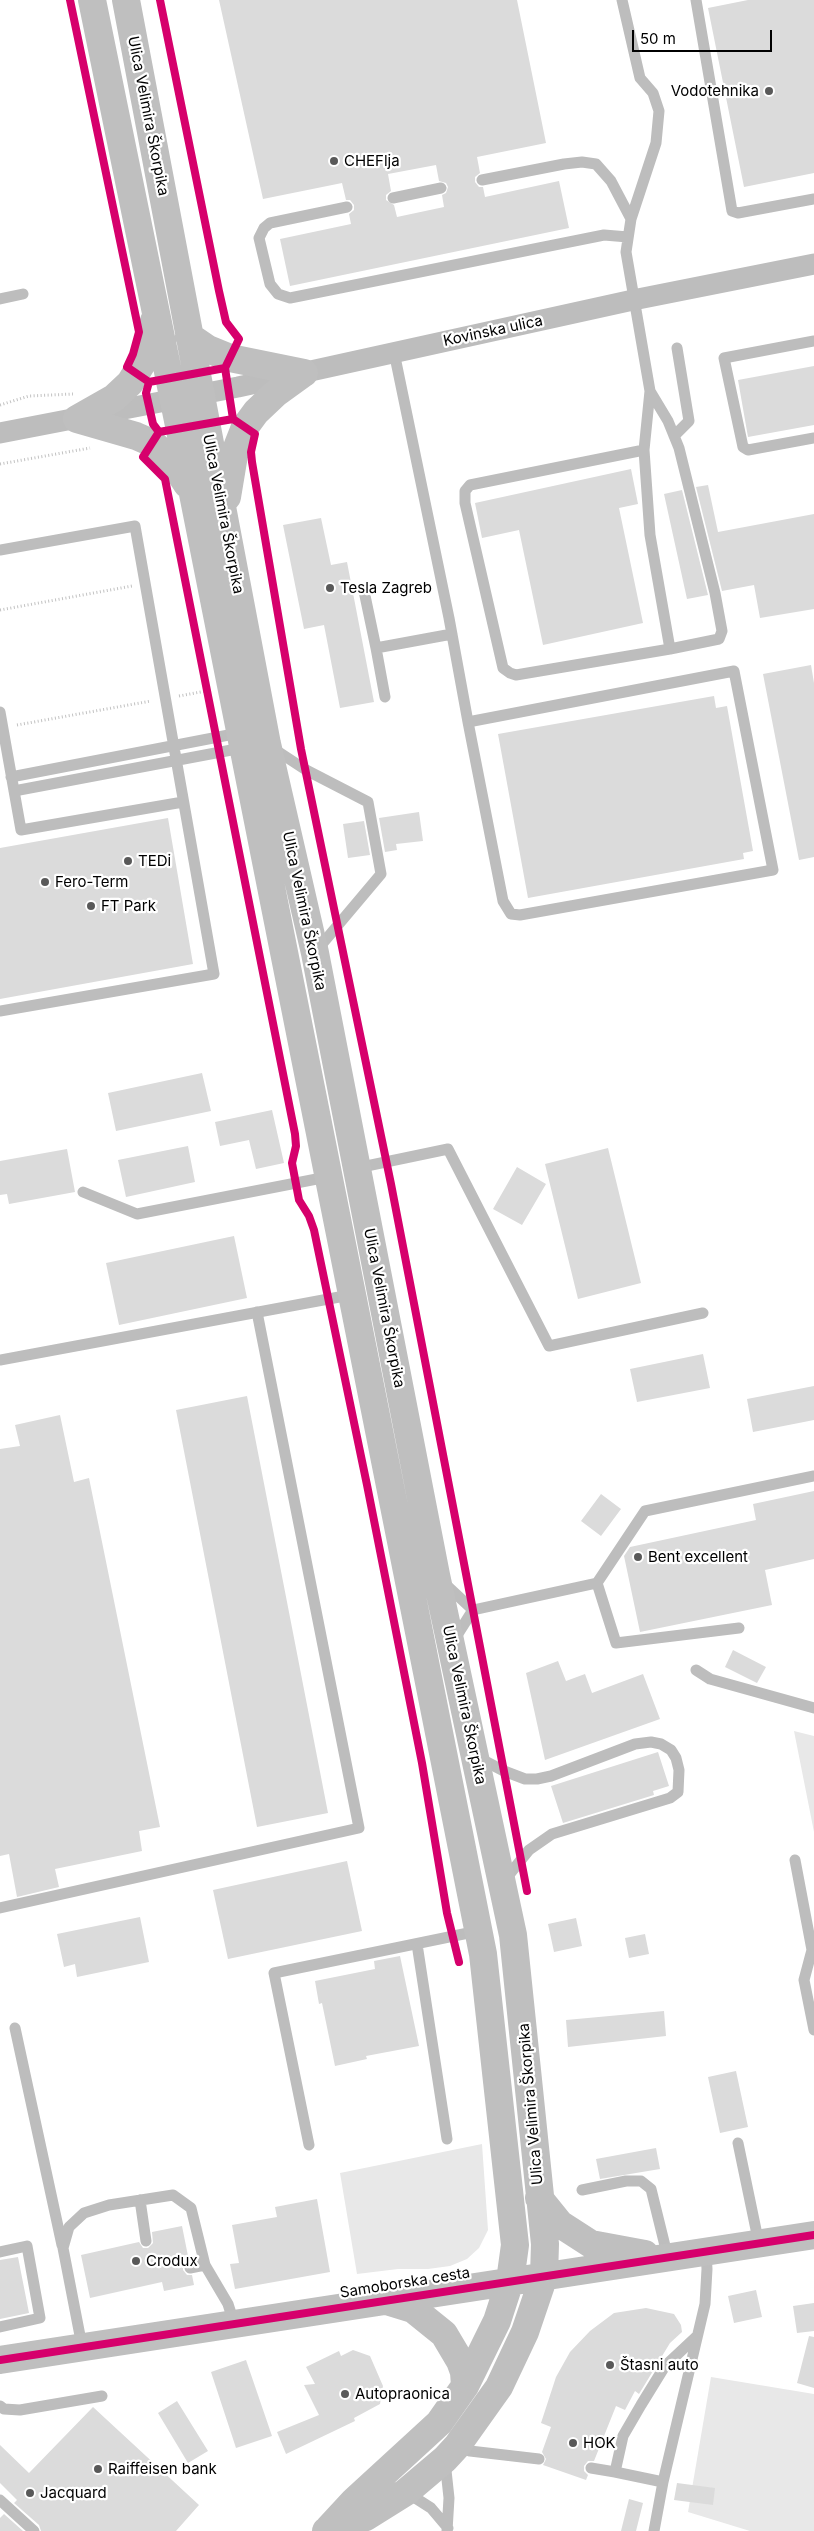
<!DOCTYPE html>
<meta charset="utf-8">
<style>
body{margin:0}
#map{position:relative;width:814px;height:2531px;overflow:hidden;background:#fff;font-family:Inter,sans-serif}
canvas{display:block}
.scale{position:absolute;left:632px;top:30px;width:140px;height:22px;box-sizing:border-box;border:2px solid #000;border-top:0;padding-left:6px;font-size:15px;line-height:18px;white-space:nowrap;color:#000;-webkit-text-stroke:4px #fff;paint-order:stroke}
</style>
<div id="map">
<canvas width="814" height="2531"></canvas>
<div class="scale">50 m</div>
</div>
<script>
const g = document.querySelector('canvas').getContext('2d');
g.lineJoin = 'round';
function fillPath(path, color) { g.fillStyle = color; g.fill(path, 'evenodd'); }
const toPath = rows => new Path2D(rows.map(r => 'M' + r).join(''));
function trace(path, color, width, dash) { g.strokeStyle = color; g.lineWidth = width; g.lineCap = dash ? 'butt' : 'round'; g.setLineDash(dash || []); g.stroke(path); }
function write(font, color, halo, rows, align = 'center') {
  g.font = font + ' Inter,sans-serif'; g.lineWidth = 4.5; g.setLineDash([]); g.textBaseline = 'middle'; g.strokeStyle = halo; g.fillStyle = color; for (const [text, x, y, turn = 0] of rows) {
    g.save(); g.translate(x, y); g.rotate((+turn || 0) * Math.PI / 180); g.textAlign = isNaN(turn) ? turn : align; if (halo) g.strokeText(text, 0, 0); g.fillText(text, 0, 0); g.restore();
  }
}
fillPath(toPath([
 [794,1731,814,1736,814,1832],
 [482,2144,488,2230,479,2248,467,2259,450,2266,428,2269,398,2269,357,2274,340,2173],
 [711,2377,814,2394,814,2531,750,2531,688,2512]
]), '#e8e8e8');
fillPath(toPath([
 [219,0,517,0,546,143,477,157,480,173,475,177,475,182,479,187,483,187,485,197,559,181,569,228,290,286,280,239,351,224,349,214,354,210,354,205,350,200,346,200,342,183,263,199],
 [436,165,439,181,446,183,448,187,446,193,442,195,444,207,397,217,394,205,386,200,386,195,391,191,388,174],
 [748,0,814,0,814,173,744,187,708,8],
 [814,366,814,425,748,437,738,380],
 [631,469,638,504,619,508,643,623,543,645,519,530,482,538,475,503],
 [708,485,718,532,814,514,814,609,760,618,754,585,722,591,696,487],
 [682,490,708,595,687,599,664,494],
 [321,518,331,565,347,562,374,702,340,708,324,625,304,629,283,525],
 [811,665,814,683,814,857,799,860,763,674],
 [714,696,716,708,727,706,753,851,743,853,744,859,528,898,498,734],
 [419,812,423,841,396,844,397,850,385,852,379,818],
 [168,818,193,964,0,999,0,848],
 [364,821,370,855,348,858,343,824],
 [202,1073,211,1111,116,1131,108,1093],
 [272,1110,284,1163,256,1169,249,1140,220,1146,215,1122],
 [188,1146,195,1182,126,1197,118,1160],
 [608,1148,641,1283,578,1299,545,1164],
 [67,1149,75,1192,9,1204,7,1194,0,1195,0,1161],
 [517,1167,546,1184,522,1225,493,1209],
 [234,1236,247,1298,119,1325,106,1263],
 [703,1354,710,1388,637,1402,630,1369],
 [814,1386,814,1420,753,1432,747,1399],
 [247,1396,328,1813,257,1827,176,1410],
 [60,1415,74,1482,89,1478,160,1827,139,1831,142,1851,55,1869,59,1887,17,1897,9,1854,0,1856,0,1449,20,1446,15,1425],
 [814,1491,814,1559,765,1570,772,1605,640,1632,624,1556,630,1547,756,1520,753,1504],
 [601,1494,621,1509,601,1536,581,1521],
 [733,1650,766,1667,757,1683,725,1667],
 [558,1661,566,1681,585,1674,592,1693,643,1674,660,1719,545,1760,526,1673],
 [658,1752,669,1786,653,1791,654,1795,563,1823,551,1786],
 [347,1861,362,1931,228,1959,213,1890],
 [140,1917,149,1962,77,1977,75,1964,64,1967,57,1934],
 [576,1918,582,1946,554,1952,548,1924],
 [645,1934,649,1954,629,1958,625,1938],
 [400,1956,419,2046,366,2056,367,2059,335,2066,322,2003,319,2004,315,1981,375,1969,374,1961],
 [664,2011,666,2036,568,2047,566,2020],
 [736,2071,748,2127,720,2133,708,2077],
 [656,2148,660,2169,600,2179,596,2159],
 [317,2199,330,2272,235,2289,230,2264,239,2263,232,2225,277,2217,275,2207],
 [182,2226,189,2261,183,2265,183,2270,187,2275,192,2275,194,2285,164,2291,162,2282,90,2298,81,2255,139,2242,143,2248,148,2248,153,2243,152,2232],
 [18,2257,29,2313,0,2319,0,2260],
 [756,2290,762,2317,734,2323,728,2296],
 [814,2303,814,2331,797,2333,793,2306],
 [646,2308,674,2314,681,2325,682,2332,670,2343,639,2394,635,2391,625,2410,616,2406,594,2461,588,2461,584,2466,584,2471,588,2475,586,2480,543,2465,546,2459,542,2452,551,2427,541,2423,556,2377,570,2352,590,2331,614,2313],
 [809,2336,814,2337,814,2388,797,2383],
 [353,2350,370,2356,383,2386,380,2404,354,2418,355,2421,286,2454,277,2432,319,2415,304,2385,315,2384,306,2367,339,2351,341,2356],
 [246,2360,272,2436,236,2448,211,2372],
 [177,2401,208,2451,188,2463,158,2413],
 [93,2407,199,2505,176,2531,41,2531,39,2525,14,2503,17,2500,0,2483,0,2445,29,2473],
 [677,2483,715,2488,713,2505,674,2500],
 [629,2499,643,2503,636,2531,621,2531],
 [4,2514,23,2531,0,2531,0,2518]
]), '#dbdbdb');
trace(toPath([
 [0,405,29,396,73,394],
 [0,464,90,448],
 [0,610,132,586],
 [179,696,206,691],
 [17,725,151,701]
]), '#c2c2c2', 3, [1, 2.5]);
trace(toPath([
 [622,0,640,78,653,93,659,111,656,143,631,219,626,252,650,391,644,450,650,535,670,649],
 [696,0,732,211,738,213,814,199],
 [482,180,564,164,582,162,596,164,611,181,631,219],
 [393,198,441,188],
 [347,207,270,223,264,228,259,238,270,284,278,294,290,298,604,235,628,237],
 [0,299,23,294],
 [814,341,724,358,743,447,748,450,814,438],
 [394,352,449,618,468,722,503,901,511,914,520,915,773,870,734,671,468,722],
 [674,436,689,421,677,348],
 [644,450,470,485,465,491,465,503,503,668,510,673,516,675,670,649,719,639,722,631,715,593,679,448,668,421,650,391],
 [0,550,135,526,214,974,0,1011],
 [364,591,376,648],
 [385,697,376,648,452,634],
 [0,712,21,830,183,802],
 [271,747,306,770,368,802,381,874,317,950],
 [11,777,239,733],
 [14,791,242,748],
 [357,1168,448,1149,549,1346,703,1313],
 [83,1192,137,1214,327,1177],
 [0,1360,350,1295],
 [443,1582,473,1610,454,1640],
 [597,1583,616,1643,739,1628],
 [473,1610,597,1583,645,1511,814,1476],
 [696,1670,710,1679,814,1708],
 [477,1757,504,1771,525,1779,537,1779,551,1776,635,1744,651,1742,661,1744,671,1750,676,1758,679,1770,678,1792,670,1798,552,1834,529,1850,504,1881],
 [795,1860,812,1950,804,1980,814,2030],
 [0,1908,359,1828,257,1312],
 [417,1944,447,2139],
 [15,2028,62,2245],
 [738,2143,759,2244],
 [309,2145,274,1973,478,1931],
 [582,2190,626,2181,641,2181,651,2189,668,2258],
 [140,2200,146,2241],
 [0,2252,27,2246,40,2318,0,2327],
 [190,2268,205,2265],
 [696,2337,665,2366,641,2405,623,2436,615,2472,663,2482,705,2304,707,2269,706,2252],
 [82,2346,63,2248,69,2227,84,2213,109,2205,173,2195,191,2208,205,2265,228,2304,234,2323],
 [0,2406,4,2409,20,2410,102,2396],
 [457,2446,470,2451,539,2459],
 [445,2461,449,2498,447,2531],
 [591,2468,615,2472],
 [406,2492,431,2508,448,2528],
 [0,2500,34,2531],
 [654,2531,663,2482]
]), '#bdbdbd', 11);
trace(toPath([
 [0,433,238,387,633,300,814,264]
]), '#bdbdbd', 21);
trace(toPath([
 [92,0,193,494,483,1954,515,2245,510,2281,497,2321,465,2386,439,2423,354,2501,329,2528],
 [126,0,267,744,315,953,436,1575,513,1935,545,2244,544,2276,525,2332,499,2387,457,2446,445,2459,406,2492,366,2517,326,2531],
 [189,336,208,349,230,358,304,373],
 [77,419,136,436,152,443,172,461,187,484],
 [77,419,114,398,130,383,144,360,154,321],
 [227,497,234,455,245,427,256,412,275,394,304,373],
 [539,2198,560,2224,591,2244,645,2254],
 [387,2301,413,2309,444,2334,460,2361,464,2372,465,2386],
 [0,2360,814,2235]
]), '#bfbfbf', 28);
trace(toPath([
 [70,0,139,332,133,354,127,367,149,382,146,393,153,424,159,432,143,457,165,479,167,489,295,1134,296,1146,292,1163,299,1200,309,1216,314,1230,367,1485,422,1763,447,1913,459,1962],
 [160,0,219,291,226,322,239,339,225,368,233,419],
 [149,382,225,368],
 [159,432,233,419,255,434,251,452,252,462,301,749,391,1184,527,1891],
 [0,2360,814,2235]
]), '#d6006c', 8);
for (const [x, y, r, color] of [
 [769,91,5,"#595959"],
 [334,161,5,"#595959"],
 [330,588,5,"#595959"],
 [128,861,5,"#595959"],
 [45,882,5,"#595959"],
 [91,906,5,"#595959"],
 [638,1557,5,"#595959"],
 [136,2261,5,"#595959"],
 [610,2365,5,"#595959"],
 [345,2394,5,"#595959"],
 [573,2443,5,"#595959"],
 [98,2469,5,"#595959"],
 [30,2493,5,"#595959"]
]) { const dot = new Path2D(); dot.arc(x, y, r, 0, 2 * Math.PI); g.fillStyle = color; g.fill(dot); trace(dot, '#fff', 2); }
write('15px', '#000', '#fff', [
 ["Vodotehnika",759,91,"right"],
 ["CHEFlja",344,161],
 ["Tesla Zagreb",340,588],
 ["TEDi",138,861],
 ["Fero-Term",55,882],
 ["FT Park",101,906],
 ["Bent excellent",648,1557],
 ["Crodux",146,2261],
 ["Štasni auto",620,2365],
 ["Autopraonica",355,2394],
 ["HOK",583,2443],
 ["Raiffeisen bank",108,2469],
 ["Jacquard",40,2493]
], 'left');
write('15px', '#000', '#fff', [
 ["Ulica Velimira Škorpika",148,116,79],
 ["Kovinska ulica",493,331,-12],
 ["Ulica Velimira Škorpika",223,514,79],
 ["Ulica Velimira Škorpika",304,911,78],
 ["Ulica Velimira Škorpika",384,1308,79],
 ["Ulica Velimira Škorpika",464,1705,78],
 ["Ulica Velimira Škorpika",531,2104,-95],
 ["Samoborska cesta",405,2283,-9]
]);
</script>
